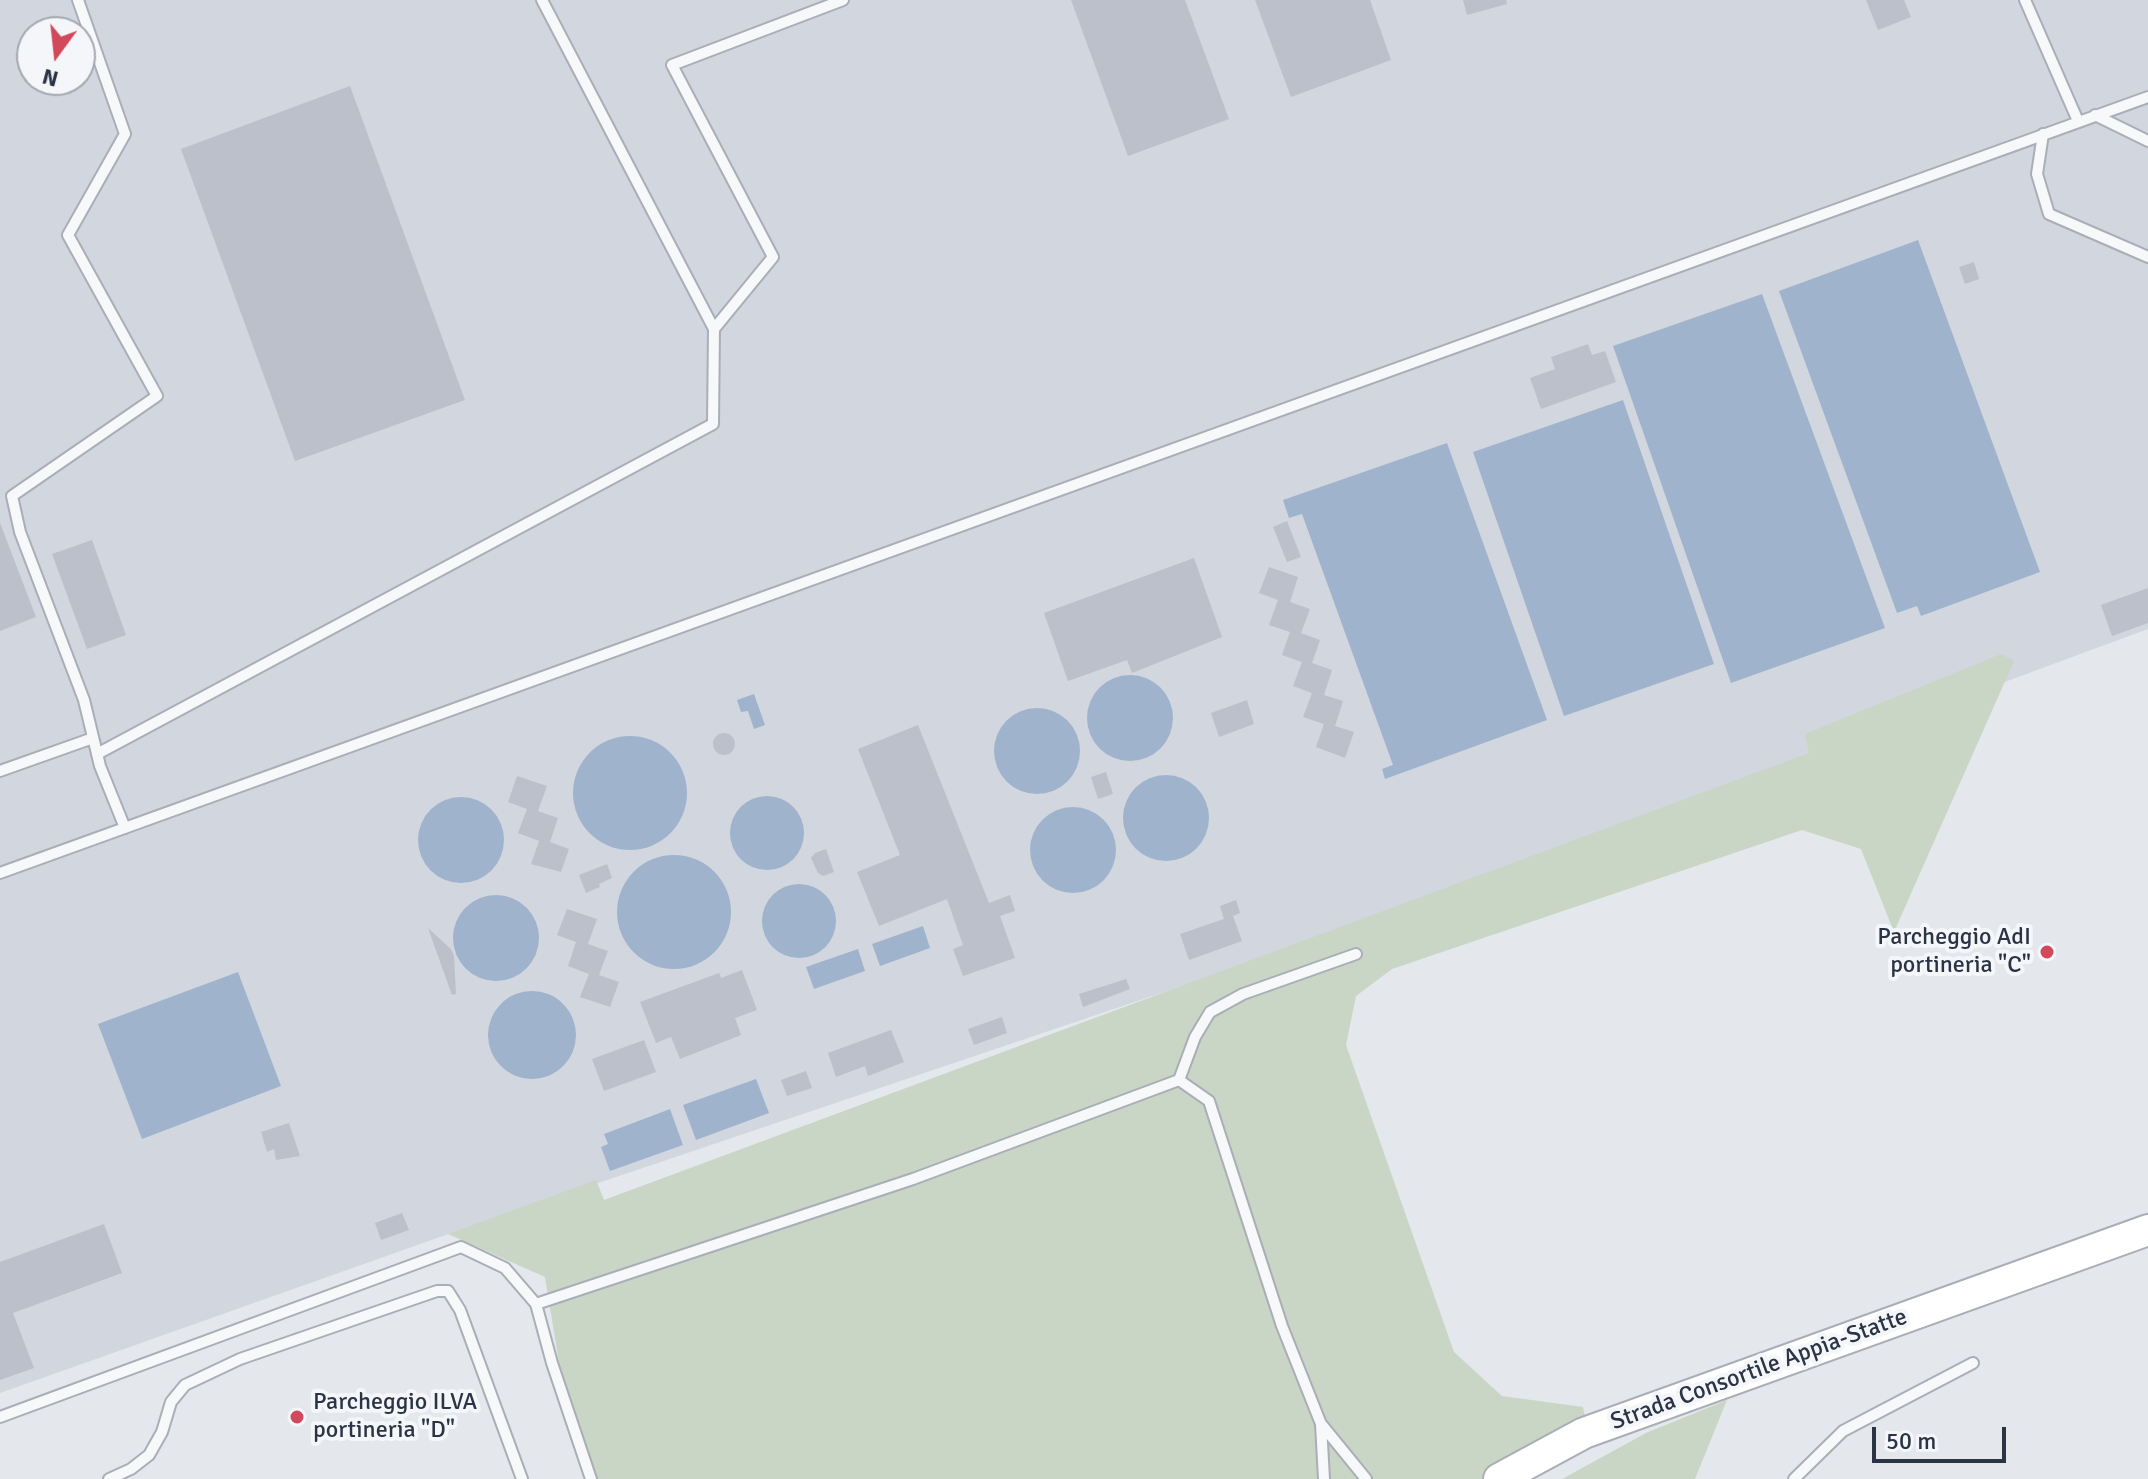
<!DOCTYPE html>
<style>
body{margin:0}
#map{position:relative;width:2148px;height:1479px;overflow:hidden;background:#e4e7ec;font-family:Signika,sans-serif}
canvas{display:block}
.north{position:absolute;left:16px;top:16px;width:80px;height:80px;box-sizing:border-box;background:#f4f6f9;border:2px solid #a4a8b1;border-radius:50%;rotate:195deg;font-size:22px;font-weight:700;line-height:32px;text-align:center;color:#2b3445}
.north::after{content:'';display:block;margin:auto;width:28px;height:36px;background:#d1495b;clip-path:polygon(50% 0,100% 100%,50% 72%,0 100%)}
.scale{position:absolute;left:1872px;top:1427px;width:134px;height:36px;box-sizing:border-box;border:4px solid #2b3445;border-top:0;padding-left:10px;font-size:24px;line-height:28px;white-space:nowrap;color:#2b3445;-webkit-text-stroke:6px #f4f6f9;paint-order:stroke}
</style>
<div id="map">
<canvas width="2148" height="1479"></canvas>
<div class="north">N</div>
<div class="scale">50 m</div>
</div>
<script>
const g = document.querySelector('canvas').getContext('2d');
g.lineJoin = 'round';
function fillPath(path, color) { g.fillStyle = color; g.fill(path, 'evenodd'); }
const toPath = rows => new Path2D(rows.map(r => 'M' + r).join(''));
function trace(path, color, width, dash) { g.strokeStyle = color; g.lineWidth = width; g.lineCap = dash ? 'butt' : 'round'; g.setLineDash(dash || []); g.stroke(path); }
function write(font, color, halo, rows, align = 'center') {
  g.font = font + ' Signika,sans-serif'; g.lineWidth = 8; g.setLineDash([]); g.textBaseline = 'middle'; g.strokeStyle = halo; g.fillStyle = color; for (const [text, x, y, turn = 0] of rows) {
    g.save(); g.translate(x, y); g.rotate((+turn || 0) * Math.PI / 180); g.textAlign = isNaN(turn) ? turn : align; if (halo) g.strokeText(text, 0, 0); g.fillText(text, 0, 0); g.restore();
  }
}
fillPath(toPath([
 [0,0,2148,0,2148,629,1182,986,471,1226,0,1393],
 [32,32,80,32,80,80,32,80]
]), '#d2d6de');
fillPath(toPath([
 [2001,654,2014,661,1894,932,1861,849,1802,830,1392,969,1356,996,1346,1045,1454,1352,1502,1396,1583,1407,1586,1423,1496,1479,597,1479,563,1387,545,1277,448,1234,596,1180,604,1200,1809,753,1805,734],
 [1727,1400,1695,1479,1562,1479,1646,1433]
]), '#c9d6c5');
fillPath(toPath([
 [1918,240,2040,572,1921,616,1917,606,1897,613,1779,291],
 [1762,294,1885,628,1731,683,1613,346],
 [1623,400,1714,664,1564,716,1473,452],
 [1447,443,1547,720,1385,779,1382,769,1393,765,1302,514,1289,518,1283,500],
 '1087 718a43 43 0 1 1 86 0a43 43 0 1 1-86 0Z',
 [754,694,765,725,754,729,748,711,741,712,737,700],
 '994 751a43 43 0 1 1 86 0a43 43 0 1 1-86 0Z',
 '573 793a57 57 0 1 1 114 0a57 57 0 1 1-114 0Z',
 '1123 818a43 43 0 1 1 86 0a43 43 0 1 1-86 0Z',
 '730 833a37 37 0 1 1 74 0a37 37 0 1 1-74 0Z',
 '418 840a43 43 0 1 1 86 0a43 43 0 1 1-86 0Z',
 '1030 850a43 43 0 1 1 86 0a43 43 0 1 1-86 0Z',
 '617 912a57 57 0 1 1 114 0a57 57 0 1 1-114 0Z',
 '762 921a37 37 0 1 1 74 0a37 37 0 1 1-74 0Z',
 '453 938a43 43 0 1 1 86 0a43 43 0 1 1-86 0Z',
 [923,926,930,948,880,966,872,944],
 [858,949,865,971,814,989,806,967],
 [238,972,281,1086,142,1139,98,1024],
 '488 1035a44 44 0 1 1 88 0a44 44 0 1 1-88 0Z',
 [756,1079,769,1113,696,1140,683,1105],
 [670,1109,683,1145,610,1171,601,1147,608,1144,604,1134]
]), '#9fb4cc');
fillPath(toPath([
 [1071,0,1185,0,1229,119,1128,156],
 [1255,0,1370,0,1391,60,1291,97],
 [1463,0,1506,0,1507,4,1467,15],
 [1866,0,1904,0,1911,17,1878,30],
 [350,86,465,400,295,461,181,149],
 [1974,262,1979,279,1965,284,1959,267],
 [1588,344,1592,355,1605,351,1616,382,1541,409,1530,378,1555,369,1551,357],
 [1287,521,1301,557,1287,562,1273,527],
 [0,523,36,617,0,631],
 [92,540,126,635,87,649,52,554],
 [1194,558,1222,637,1132,673,1127,660,1068,681,1044,613],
 [1269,567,1298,577,1290,602,1310,609,1301,633,1320,640,1312,663,1332,670,1324,695,1343,701,1335,726,1354,732,1345,758,1316,747,1324,724,1303,717,1312,693,1293,686,1302,662,1282,655,1290,632,1269,625,1278,600,1259,593],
 [2148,588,2148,623,2112,636,2101,605],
 [1247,700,1254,724,1219,737,1211,713],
 [918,725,989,903,1010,895,1015,911,1000,916,1015,958,963,976,953,949,963,945,947,899,879,926,857,872,900,855,858,749],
 '713 744a11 11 0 1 1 22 0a11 11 0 1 1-22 0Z',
 [1106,772,1113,794,1098,799,1091,777],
 [517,776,547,786,538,811,558,818,550,842,569,849,561,872,531,864,539,841,518,833,527,809,508,802],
 [826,849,834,872,823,876,818,873,811,858,815,853],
 [607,864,612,878,599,884,600,887,586,893,579,875],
 [1236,900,1240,913,1233,916,1242,941,1189,960,1180,934,1224,919,1220,906],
 [567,909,597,919,588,944,608,951,599,975,619,982,610,1007,580,997,589,974,568,966,576,942,557,935],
 [428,928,451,949,454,956,456,994,452,995],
 [742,970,757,1010,735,1018,741,1035,680,1059,671,1037,656,1043,640,1002,719,973,721,978],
 [1126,979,1130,989,1083,1007,1079,994],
 [1002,1017,1007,1033,974,1045,968,1029],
 [891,1030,904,1062,868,1076,865,1066,836,1077,828,1053],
 [644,1040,656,1072,604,1091,592,1059],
 [806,1071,812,1088,787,1096,781,1080],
 [289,1123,300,1156,276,1160,274,1149,267,1152,261,1132],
 [402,1213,409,1230,381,1240,375,1223],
 [104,1224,122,1273,13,1313,34,1368,0,1380,0,1262]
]), '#bbc0ca');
const lane = toPath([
 [78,0,125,134,68,235,157,396,12,496,20,532,84,700,100,766,125,828],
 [542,0,714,329,773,257,672,65,843,0],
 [2025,0,2078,121],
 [2095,115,2148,141],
 [2043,134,2037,174,2049,214,2148,257],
 [97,754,713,424,714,329],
 [0,771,93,738],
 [0,873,2148,97],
 [1179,1080,1195,1037,1210,1012,1243,994,1356,954],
 [536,1304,913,1179,1179,1080,1209,1101,1282,1326,1321,1424,1324,1479],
 [0,1417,461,1247,505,1268,536,1304,552,1363,591,1479],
 [1322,1425,1366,1479],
 [109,1479,131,1469,149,1455,162,1432,171,1402,185,1385,240,1359,437,1291,448,1291,460,1310,522,1479],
 [1794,1479,1843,1431,1973,1363]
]);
const secondary = toPath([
 [1499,1479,1584,1433,2148,1230]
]);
trace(lane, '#a9aeb7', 14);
trace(secondary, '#a9aeb7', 34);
trace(lane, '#f7f8fa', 10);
trace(secondary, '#fff', 30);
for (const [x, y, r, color] of [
 [2047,952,8,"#d1495b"],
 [297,1417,8,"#d1495b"]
]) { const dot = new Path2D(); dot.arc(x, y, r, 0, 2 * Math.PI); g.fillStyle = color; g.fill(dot); trace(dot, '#f4f6f9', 3); }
write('24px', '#2b3445', '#f4f6f9', [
 ["Parcheggio AdI",2031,938],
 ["portineria \"C\"",2031,966],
 ["Parcheggio ILVA",313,1403,"left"],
 ["portineria \"D\"",313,1431,"left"]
], 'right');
write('24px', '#2b3445', '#f4f6f9', [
 ["Strada Consortile Appia-Statte",1759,1370,-20]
]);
</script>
